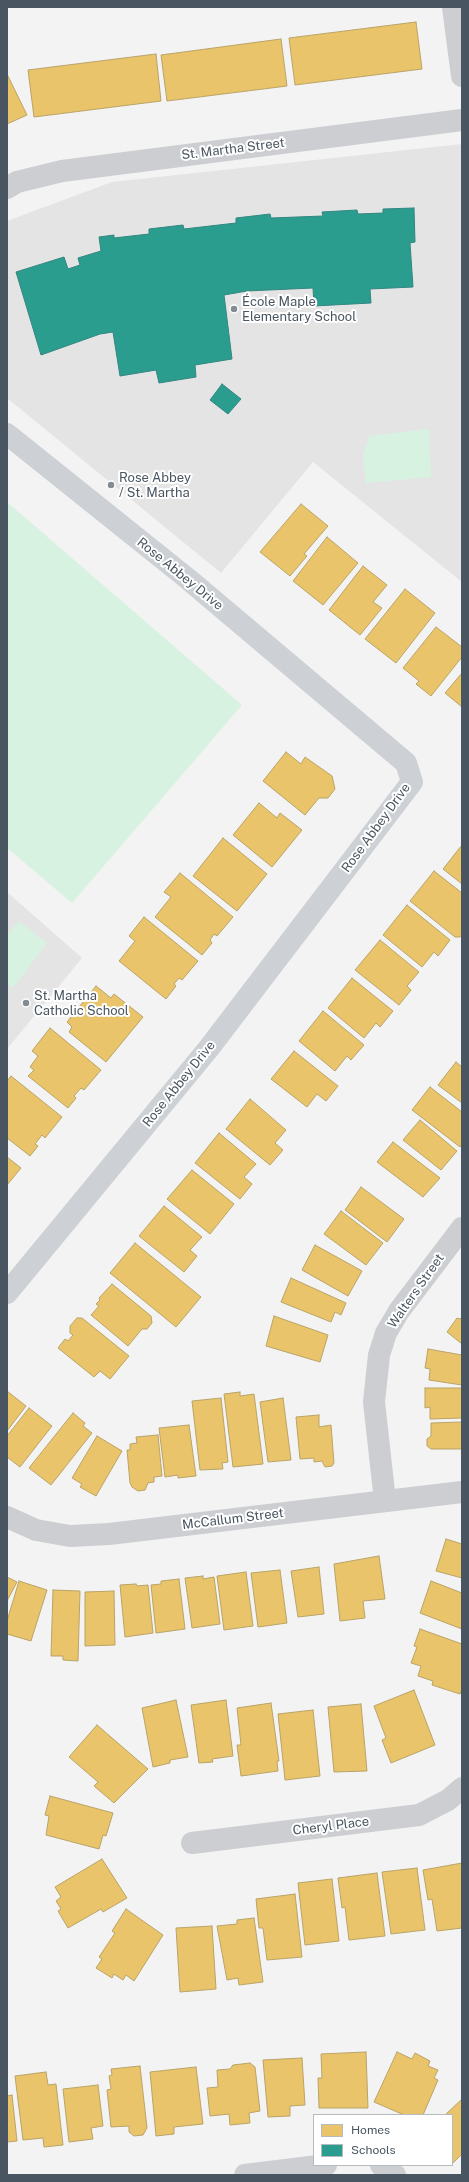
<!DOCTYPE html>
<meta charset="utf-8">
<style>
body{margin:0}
#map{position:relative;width:469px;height:2182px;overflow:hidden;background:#f3f3f3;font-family:"Public Sans",sans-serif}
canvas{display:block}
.frame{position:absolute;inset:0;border:8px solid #495560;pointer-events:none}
.legend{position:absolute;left:313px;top:2114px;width:140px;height:52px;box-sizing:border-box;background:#fff;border:1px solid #b6bbbf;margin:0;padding:5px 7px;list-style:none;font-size:12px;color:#495560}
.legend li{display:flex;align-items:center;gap:8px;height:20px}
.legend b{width:20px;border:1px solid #b6bbbf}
</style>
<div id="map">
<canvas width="469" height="2182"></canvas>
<div class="frame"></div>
<ul class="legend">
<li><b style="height:11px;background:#e9c46a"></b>Homes</li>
<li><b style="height:11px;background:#2a9d8f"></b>Schools</li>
</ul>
</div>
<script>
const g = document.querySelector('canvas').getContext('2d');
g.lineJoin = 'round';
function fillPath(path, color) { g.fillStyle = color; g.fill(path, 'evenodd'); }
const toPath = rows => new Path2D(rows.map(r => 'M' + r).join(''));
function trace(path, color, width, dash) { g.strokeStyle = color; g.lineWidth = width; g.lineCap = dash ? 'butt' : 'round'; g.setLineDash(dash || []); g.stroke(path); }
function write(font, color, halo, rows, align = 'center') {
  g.font = font + ' "Public Sans",sans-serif'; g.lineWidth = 4; g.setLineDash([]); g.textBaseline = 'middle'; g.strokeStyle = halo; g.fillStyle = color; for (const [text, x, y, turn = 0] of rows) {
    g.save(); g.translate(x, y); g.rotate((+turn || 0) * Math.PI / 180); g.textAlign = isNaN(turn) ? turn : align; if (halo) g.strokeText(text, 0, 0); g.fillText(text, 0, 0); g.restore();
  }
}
fillPath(toPath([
 [462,144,462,582,313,462,221,573,7,398,7,221,112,182],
 [7,892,82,958,7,1049]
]), '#e5e4e5');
fillPath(toPath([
 [429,429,431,477,366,483,363,455,369,436],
 [7,502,242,705,72,903,7,848],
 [19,921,47,943,13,988,7,983,7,935]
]), '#d7f2e1');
const homes = toPath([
 [416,22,422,69,295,85,289,38,416,22],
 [281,39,287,86,167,101,161,55,281,39],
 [156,54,161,101,34,117,28,70,156,54],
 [7,74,27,115,7,124,7,74],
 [301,504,328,526,304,554,307,556,290,576,260,552,301,504],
 [327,537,358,563,323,605,293,581,327,537],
 [363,566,387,585,373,602,382,608,360,635,329,610,363,566],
 [405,589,435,613,396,663,365,639,405,589],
 [436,627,462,647,462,657,431,696,416,684,419,681,403,668,436,627],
 [462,673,462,707,445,693,462,673],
 [286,752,301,764,305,757,332,776,335,789,328,798,319,798,305,815,263,781,286,752],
 [259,803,277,818,280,813,302,830,272,867,233,835,259,803],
 [223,838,267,874,237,911,193,876,223,838],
 [462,845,462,884,443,869,462,845],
 [434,871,462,893,462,934,460,937,455,937,410,901,434,871],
 [180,873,233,917,217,936,214,934,210,940,212,943,202,955,155,917,171,897,164,892,180,873],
 [407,905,450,940,438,956,434,952,422,967,383,935,407,905],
 [144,917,198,961,182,980,179,978,174,984,176,986,166,999,119,961,135,941,129,936,144,917],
 [380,940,419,972,407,986,411,990,399,1005,355,970,380,940],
 [352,978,393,1011,380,1027,376,1023,364,1038,328,1008,352,978],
 [96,986,111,998,114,994,143,1017,106,1062,69,1032,72,1027,67,1022,96,986],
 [323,1011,364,1045,351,1060,347,1056,335,1071,299,1041,323,1011],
 [50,1028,101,1070,84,1090,81,1088,74,1096,76,1098,68,1108,28,1076,34,1070,30,1067,38,1056,32,1051,50,1028],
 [294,1051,338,1086,326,1101,317,1094,307,1107,271,1079,294,1051],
 [456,1062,462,1067,462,1103,438,1085,456,1062],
 [11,1076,62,1117,45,1138,42,1135,35,1144,38,1146,30,1156,7,1138,7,1081,11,1076],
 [430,1087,462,1112,462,1144,460,1147,412,1110,430,1087],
 [250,1099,286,1130,275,1143,283,1150,270,1165,226,1129,250,1099],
 [420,1120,457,1151,441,1170,403,1140,420,1120],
 [219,1133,256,1164,244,1177,252,1184,240,1199,195,1163,219,1133],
 [393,1142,440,1178,423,1197,377,1162,393,1142],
 [7,1157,21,1168,7,1185,7,1157],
 [192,1170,234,1204,210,1234,167,1199,192,1170],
 [361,1187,404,1219,387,1242,345,1210,361,1187],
 [164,1206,202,1237,190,1250,197,1256,184,1272,139,1236,164,1206],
 [341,1211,383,1243,366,1265,324,1234,341,1211],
 [135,1243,201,1297,176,1327,110,1273,135,1243],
 [315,1245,362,1271,348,1296,302,1270,315,1245],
 [291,1278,346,1303,341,1315,335,1312,331,1322,281,1302,291,1278],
 [112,1284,151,1316,152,1323,147,1329,142,1329,128,1346,91,1315,99,1306,96,1304,100,1300,99,1298,112,1284],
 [274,1316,328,1335,320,1362,266,1346,274,1316],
 [462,1317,462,1344,447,1332,457,1318,460,1319,462,1317],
 [77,1318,82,1318,129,1356,110,1379,100,1371,94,1377,58,1348,65,1339,68,1341,73,1335,70,1333,70,1326,77,1318],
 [428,1349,462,1355,462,1385,429,1380,430,1369,425,1368,428,1349],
 [425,1388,462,1388,462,1418,430,1419,430,1407,425,1408,425,1388],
 [7,1391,26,1406,7,1431,7,1391],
 [240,1392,240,1396,254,1394,263,1464,233,1467,224,1394,240,1392],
 [221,1398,228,1462,222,1463,223,1469,200,1470,192,1401,221,1398],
 [283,1398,291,1460,268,1462,260,1402,283,1398],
 [29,1408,52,1426,20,1467,7,1457,7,1436,29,1408],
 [73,1413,85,1423,83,1426,92,1433,51,1485,29,1468,73,1413],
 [319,1415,319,1427,331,1425,334,1463,332,1466,325,1467,322,1461,314,1462,314,1458,300,1459,296,1417,319,1415],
 [462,1422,462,1449,431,1449,427,1446,427,1439,431,1436,431,1423,462,1422],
 [189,1425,196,1476,178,1478,178,1475,165,1477,159,1428,189,1425],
 [158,1435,162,1476,154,1477,154,1482,148,1483,145,1490,138,1491,132,1487,130,1483,127,1450,130,1450,130,1444,137,1443,136,1437,158,1435],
 [97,1436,122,1451,96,1496,80,1487,82,1484,72,1478,97,1436],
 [446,1539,462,1544,462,1578,436,1571,446,1539],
 [379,1556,385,1599,363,1601,365,1618,340,1621,334,1564,379,1556],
 [319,1567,324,1614,298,1617,291,1571,319,1567],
 [280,1570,287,1623,258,1627,251,1573,280,1570],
 [246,1572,253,1626,224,1630,217,1576,246,1572],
 [203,1576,203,1579,214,1577,220,1624,192,1628,185,1578,203,1576],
 [7,1577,17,1582,7,1601,7,1577],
 [179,1579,185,1629,156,1633,151,1585,161,1584,161,1581,179,1579],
 [19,1581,47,1590,31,1641,7,1634,7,1621,19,1581],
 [431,1581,462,1593,462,1629,420,1613,431,1581],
 [136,1584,137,1586,148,1585,153,1633,125,1637,120,1585,136,1584],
 [53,1590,80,1591,78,1661,63,1660,63,1656,51,1656,53,1590],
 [114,1591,115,1645,85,1646,85,1592,114,1591],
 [420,1629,462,1644,462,1688,460,1694,432,1685,433,1681,418,1676,421,1666,411,1663,417,1647,414,1646,420,1629],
 [414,1690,435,1745,391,1763,382,1740,386,1738,374,1706,414,1690],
 [176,1700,188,1757,170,1760,170,1763,153,1767,142,1708,176,1700],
 [226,1700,233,1756,212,1759,213,1762,199,1763,191,1705,226,1700],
 [271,1703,279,1761,277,1761,278,1771,241,1776,237,1745,241,1745,237,1708,271,1703],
 [361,1704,367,1771,334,1772,328,1707,361,1704],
 [313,1710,320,1776,285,1780,278,1714,313,1710],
 [97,1725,148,1769,114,1803,94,1786,98,1782,69,1757,97,1725],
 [50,1796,113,1813,106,1836,103,1835,99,1849,46,1835,49,1816,45,1815,50,1796],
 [102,1859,127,1898,103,1912,101,1909,68,1928,58,1911,61,1909,56,1901,61,1897,55,1887,102,1859],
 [462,1863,462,1928,437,1931,432,1899,428,1900,423,1870,462,1863],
 [417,1868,425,1930,391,1934,382,1872,417,1868],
 [377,1873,385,1936,349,1940,345,1907,342,1908,338,1878,377,1873],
 [332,1879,339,1941,305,1945,298,1883,332,1879],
 [295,1894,302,1957,267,1960,263,1928,259,1928,256,1899,295,1894],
 [126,1909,163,1935,134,1981,126,1975,123,1980,114,1974,112,1978,96,1968,102,1959,99,1957,115,1933,112,1931,126,1909],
 [254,1918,263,1982,239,1985,238,1978,227,1980,217,1926,237,1924,237,1920,254,1918],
 [212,1926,216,1989,180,1992,176,1928,212,1926],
 [366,2052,368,2108,319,2108,318,2078,322,2078,321,2054,366,2052],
 [397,2052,412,2059,415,2053,430,2061,428,2066,438,2070,434,2078,438,2080,423,2115,404,2115,374,2102,397,2052],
 [302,2058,305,2105,290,2106,290,2116,268,2117,263,2060,302,2058],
 [250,2063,255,2067,260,2111,249,2113,250,2123,230,2125,229,2114,210,2116,207,2088,218,2087,217,2070,230,2069,233,2065,250,2063],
 [140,2066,147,2128,143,2135,134,2136,129,2132,129,2126,111,2127,107,2090,111,2089,109,2076,112,2075,111,2069,140,2066],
 [196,2067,203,2124,174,2127,174,2134,156,2136,150,2072,196,2067],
 [46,2072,48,2085,56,2084,63,2145,44,2147,43,2138,23,2140,15,2076,46,2072],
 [98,2085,103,2126,91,2128,93,2139,69,2142,63,2089,98,2085],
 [12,2095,17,2141,7,2142,7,2096,12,2095],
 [462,2099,462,2154,452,2164,452,2115,445,2115,462,2099]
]);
fillPath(homes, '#e9c46a');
trace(homes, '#b9a367', 1);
const schools = toPath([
 [414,208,415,242,410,243,413,287,370,289,371,303,314,306,313,288,247,291,224,295,232,359,195,365,196,377,159,383,156,370,120,376,113,332,100,334,41,355,16,272,64,257,68,269,80,265,78,258,101,251,99,237,114,235,114,238,149,234,149,229,183,225,184,229,236,223,236,218,270,214,271,218,323,216,322,212,357,210,358,214,383,213,383,209,414,208],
 [222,384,241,399,228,414,210,400,222,384]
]);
fillPath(schools, '#2a9d8f');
trace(schools, '#338781', 1);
trace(toPath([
 [453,7,462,76],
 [7,188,17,182,62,171,462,120],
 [385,1501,374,1402,379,1355,386,1333,399,1311,462,1228],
 [7,1517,36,1530,70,1536,109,1534,462,1492],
 [192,1843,419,1815,448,1800,462,1788],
 [381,2165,395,2175],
 [245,2175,326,2165]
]), '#ccced1', 22);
trace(toPath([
 [7,434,188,579,406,763,412,782,209,1048,7,1293]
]), '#cdd0d4', 22);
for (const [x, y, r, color] of [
 [234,309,4,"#848c93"],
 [111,485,4,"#848c93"],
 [26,1003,4,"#848c93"]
]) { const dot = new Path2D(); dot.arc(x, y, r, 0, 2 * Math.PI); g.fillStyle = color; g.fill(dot); trace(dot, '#fff', 1.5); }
write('13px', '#495560', '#fff', [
 ["St. Martha Street",233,149,-7],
 ["Rose Abbey Drive",180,574,39],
 ["Rose Abbey Drive",376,828,-54],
 ["Rose Abbey Drive",179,1084,-51],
 ["Walters Street",416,1291,-55],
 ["McCallum Street",233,1519,-7],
 ["Cheryl Place",331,1826,-7]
]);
write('13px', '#495560', '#fff', [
 ["École Maple",242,302],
 ["Elementary School",242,317],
 ["Rose Abbey",119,478],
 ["/ St. Martha",119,493],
 ["St. Martha",34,996],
 ["Catholic School",34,1011]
], 'left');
</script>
